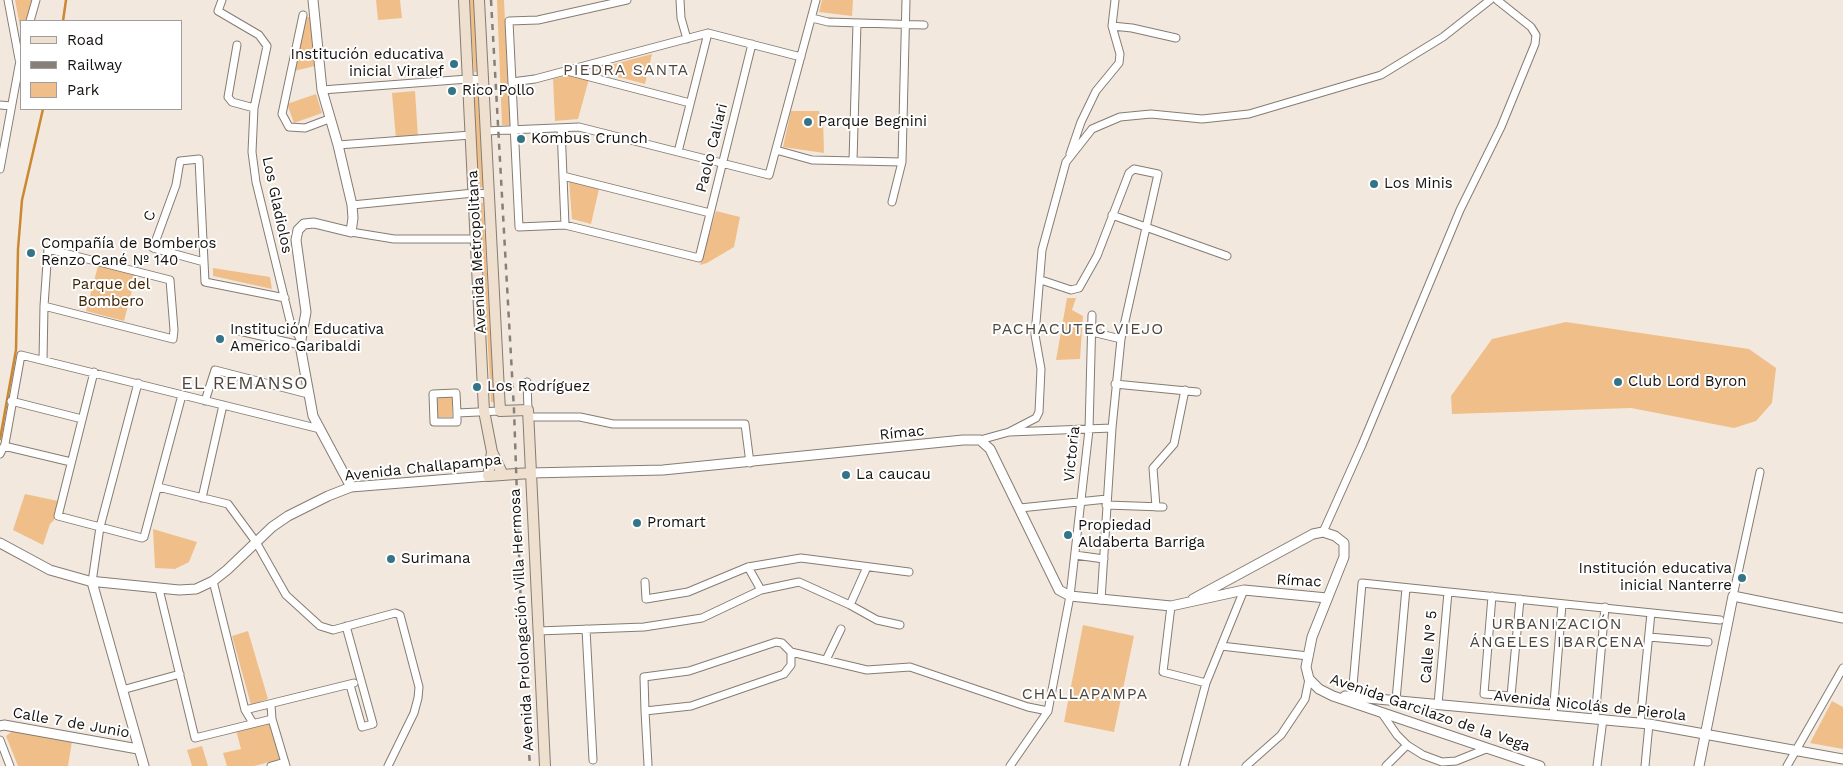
<!DOCTYPE html>
<meta charset="utf-8">
<style>
body{margin:0}
#map{position:relative;width:1843px;height:766px;overflow:hidden;background:#f2e8de;font-family:"Work Sans",sans-serif}
canvas{display:block}
.legend{position:absolute;left:20px;top:20px;width:162px;height:90px;box-sizing:border-box;background:#fff;border:1px solid #a19f9e;margin:0;padding:6px 9px;list-style:none;font-size:15px;color:#14100d}
.legend li{display:flex;align-items:center;gap:10px;height:25px}
.legend b{width:25px;border:1px solid #a19f9e}
</style>
<div id="map">
<canvas width="1843" height="766"></canvas>
<ul class="legend">
<li><b style="height:6px;background:#eedfce"></b>Road</li>
<li><b style="height:6px;background:#878079"></b>Railway</li>
<li><b style="height:14px;background:#f0bf89"></b>Park</li>
</ul>
</div>
<script>
const g = document.querySelector('canvas').getContext('2d');
g.lineJoin = 'round';
function fillPath(path, color) { g.fillStyle = color; g.fill(path, 'evenodd'); }
const toPath = rows => new Path2D(rows.map(r => 'M' + r).join(''));
function trace(path, color, width, dash) { g.strokeStyle = color; g.lineWidth = width; g.lineCap = dash ? 'butt' : 'round'; g.setLineDash(dash || []); g.stroke(path); }
function write(font, color, halo, rows, align = 'center') {
  g.font = font + ' "Work Sans",sans-serif'; g.lineWidth = 4; g.setLineDash([]); g.textBaseline = 'middle'; g.strokeStyle = halo; g.fillStyle = color; for (const [text, x, y, turn = 0] of rows) {
    g.save(); g.translate(x, y); g.rotate((+turn || 0) * Math.PI / 180); g.textAlign = isNaN(turn) ? turn : align; if (halo) g.strokeText(text, 0, 0); g.fillText(text, 0, 0); g.restore();
  }
}
fillPath(toPath([
 [15,0,35,0,28,21,21,21,21,32],
 [376,0,400,0,402,18,378,20],
 [469,0,474,0,479,73,474,72],
 [497,0,504,0,510,125,502,125],
 [822,0,853,0,852,16,819,12],
 [303,17,311,17,315,66,294,71],
 [652,54,645,84,591,70],
 [571,75,589,79,578,119,555,121,553,79],
 [473,87,478,87,483,187,478,188],
 [415,91,418,137,396,139,392,93],
 [316,94,322,113,294,123,287,104],
 [791,111,819,111,820,116,823,116,824,153,783,147],
 [569,181,599,189,591,224,572,219],
 [480,203,483,203,494,402,491,402],
 [716,211,740,217,734,247,707,263,700,265],
 [98,266,136,275,124,321,86,311],
 [213,268,270,277,272,289,213,276],
 [1067,298,1076,298,1072,310,1083,316,1080,359,1056,360],
 [1566,322,1749,349,1776,368,1772,403,1756,421,1734,428,1631,408,1452,414,1451,396,1492,339],
 [452,396,452,417,437,417,437,397],
 [25,494,58,501,54,520,50,524,43,545,13,530],
 [153,529,197,542,189,562,175,569,155,568],
 [1083,625,1134,636,1114,732,1064,722],
 [248,631,268,699,251,705,232,636],
 [1832,701,1843,707,1843,749,1810,743],
 [269,722,281,759,254,766,227,766,223,753,241,749,236,730],
 [14,730,72,741,68,766,18,766,6,736],
 [202,746,208,766,192,766,187,750]
]), '#f0bf89');
trace(toPath([
 [63,21,66,0],
 [0,439,16,350,18,249,22,200,43,109]
]), '#cc8831', 2.5);
const minor = toPath([
 [8,0,19,59],
 [222,0,218,11,259,35,267,46,254,108,252,152,256,182,291,325,300,338],
 [627,0,538,20,509,21,519,227,565,225,699,258,752,44],
 [680,0,681,18,687,39],
 [303,15,282,114,289,127,305,128,329,119],
 [812,18,828,22,924,25],
 [30,21,36,0],
 [1112,26,1132,28,1176,38],
 [237,45,228,97,232,102,254,108],
 [567,71,690,103],
 [512,82,535,79,708,33,801,57],
 [322,90,468,79,483,80],
 [0,105,11,106],
 [561,128,565,225],
 [485,131,579,127,769,175,816,0],
 [338,145,471,135],
 [776,150,812,160,902,162],
 [678,152,708,33],
 [1070,154,1081,122,1096,91,1119,63,1120,54,1112,26,1115,0],
 [853,161,857,23],
 [0,169,21,55],
 [563,176,710,213],
 [892,202,902,162,906,0],
 [352,205,474,193,489,194],
 [1112,215,1227,256],
 [351,232,394,239,476,239],
 [204,262,153,248,176,185,180,161,199,159,205,282,285,298],
 [1041,280,1071,290,1079,288,1097,256,1129,173,1134,169,1158,174,1121,339,1112,428,1101,600],
 [235,330,300,345],
 [1092,332,1121,339],
 [43,360,44,306,48,249,170,280,174,330,173,339,44,306],
 [94,372,58,516,142,538,144,537,182,395],
 [527,382,528,410],
 [1115,384,1197,392],
 [11,401,82,419],
 [205,401,215,370,308,394],
 [457,413,457,422,434,422,433,394,456,393,457,413,500,411],
 [529,417,580,417,613,424,745,424,750,463],
 [1009,432,1036,418,1039,412,1041,369,1035,335,1042,250,1066,162,1092,129,1120,117,1151,114,1202,119,1249,114,1381,75,1443,37,1490,0],
 [980,440,1009,432,1112,428],
 [4,446,71,462],
 [0,454,5,444,21,355,320,429],
 [158,487,228,504,256,542,286,595,320,626,333,630,395,613,400,615,419,687,418,698,414,713,388,766],
 [202,498,223,405],
 [1106,505,1163,507],
 [1156,507,1153,468,1174,444,1185,390],
 [1020,508,1107,499],
 [1323,532,1362,445,1460,210,1501,127,1535,44,1536,35,1531,27,1497,0],
 [1075,555,1104,559],
 [748,567,761,590],
 [213,581,245,710,253,723],
 [92,582,100,527,138,383],
 [645,582,646,599,688,592,748,567,801,558,909,572],
 [159,589,195,738,272,719],
 [1492,596,1484,694,1511,696,1520,599],
 [1733,596,1760,472],
 [850,605,867,567],
 [1171,606,1163,672,1206,683],
 [346,626,373,724,362,727,350,685],
 [586,629,593,760],
 [538,631,644,627,702,618,761,590,799,582,850,605,877,620,900,625],
 [1649,637,1708,642],
 [1221,646,1308,656],
 [791,652,867,670,910,667,1028,707,1048,711],
 [826,660,841,629],
 [122,690,180,674],
 [1352,697,1362,583,1720,620],
 [1396,700,1406,588],
 [1438,704,1448,592],
 [271,705,272,719,286,766],
 [245,710,354,683],
 [645,711,691,706,784,674,791,665,791,652,782,643,776,642,689,671,644,677,645,711,648,765],
 [1381,712,1397,735,1407,745,1423,755,1442,762,1456,761,1486,749],
 [1553,715,1562,604],
 [1595,719,1605,607],
 [1640,723,1651,613],
 [0,740,10,766],
 [271,766,285,762],
 [1010,766,1048,711,1070,596,1089,430,1092,315],
 [1184,766,1206,683,1244,590],
 [1246,766,1281,735,1305,699,1309,679],
 [1386,766,1407,745],
 [1597,766,1603,719],
 [1645,766,1649,724],
 [1787,766,1843,668]
]);
const tertiary = toPath([
 [313,0,322,90,338,145,352,205,353,218,351,232,314,223,304,224,298,230,296,240,306,312,300,345,313,416,351,487],
 [530,473,663,470,963,440,980,440,990,449,1059,590,1070,596,1171,606,1244,590,1327,598],
 [0,543,50,570,89,581,179,590,196,589,213,581,227,570,272,527,288,516,328,496,351,487,488,476],
 [92,582,144,766],
 [1193,599,1313,534,1323,532,1335,536,1344,543,1344,557,1312,637,1306,667,1309,679,1319,689,1333,696,1540,766],
 [1345,696,1649,724,1843,759],
 [0,726,4,725,138,749],
 [1699,766,1733,596,1843,618]
]);
const secondary = toPath([
 [464,0,484,411,492,452,503,475],
 [479,0,500,411,528,410,545,766],
 [492,452,488,476,530,473]
]);
trace(minor, '#857c73', 9);
trace(tertiary, '#857c73', 11);
trace(secondary, '#857c73', 12);
trace(minor, '#fff', 7);
trace(tertiary, '#fff', 9);
trace(secondary, '#eedfce', 10);
trace(toPath([
 [491,0,514,410,523,668,530,766]
]), '#878079', 2.5, [6, 6]);
for (const [x, y, r, color] of [
 [454,64,5,"#337587"],
 [452,91,5,"#337587"],
 [808,122,5,"#337587"],
 [521,139,5,"#337587"],
 [1374,184,5,"#337587"],
 [31,253,5,"#337587"],
 [220,339,5,"#337587"],
 [1618,382,5,"#337587"],
 [477,387,5,"#337587"],
 [846,475,5,"#337587"],
 [637,523,5,"#337587"],
 [1068,535,5,"#337587"],
 [391,559,5,"#337587"],
 [1742,578,5,"#337587"]
]) { const dot = new Path2D(); dot.arc(x, y, r, 0, 2 * Math.PI); g.fillStyle = color; g.fill(dot); trace(dot, '#fff', 2); }
write('15px', '#14100d', '#fff', [
 ["Institución educativa",444,55,"right"],
 ["inicial Viralef",444,72,"right"],
 ["Rico Pollo",462,91],
 ["Parque Begnini",818,122],
 ["Kombus Crunch",531,139],
 ["Los Minis",1384,184],
 ["Compañía de Bomberos",41,244],
 ["Renzo Cané Nº 140",41,261],
 ["Institución Educativa",230,330],
 ["Americo Garibaldi",230,347],
 ["Club Lord Byron",1628,382],
 ["Los Rodríguez",487,387],
 ["La caucau",856,475],
 ["Promart",647,523],
 ["Propiedad",1078,526],
 ["Aldaberta Barriga",1078,543],
 ["Surimana",401,559],
 ["Institución educativa",1732,569,"right"],
 ["inicial Nanterre",1732,586,"right"]
], 'left');
write('15px', '#14100d', '#fff', [
 ["Paolo Caliari",712,148,-76],
 ["Los Gladiolos",277,205,78],
 ["C",150,216,-70],
 ["Avenida Metropolitana",477,252,-93],
 ["Rímac",902,433,-6],
 ["Victoria",1072,454,-84],
 ["Avenida Challapampa",423,468,-6],
 ["Rímac",1299,581,3],
 ["Avenida Prolongación Villa Hermosa",522,620,-93],
 ["Calle N° 5",1429,647,-85],
 ["Avenida Nicolás de Pierola",1590,706,6],
 ["Avenida Garcilazo de la Vega",1430,713,19],
 ["Calle 7 de Junio",71,723,10]
]);
write('15px', '#3d2200', '#fff', [
 ["Parque del",111,285],
 ["Bombero",111,302]
]);
g.letterSpacing = '1px';
write('16px', '#4f473f', '#fff', [
 ["PIEDRA SANTA",626,70],
 ["PACHACUTEC VIEJO",1078,329],
 ["URBANIZACIÓN",1557,624],
 ["ÁNGELES IBARCENA",1557,642],
 ["CHALLAPAMPA",1085,694]
]);
g.letterSpacing = '0px';
g.letterSpacing = '1px';
write('18px', '#4f473f', '#fff', [
 ["EL REMANSO",245,384]
]);
g.letterSpacing = '0px';
</script>
